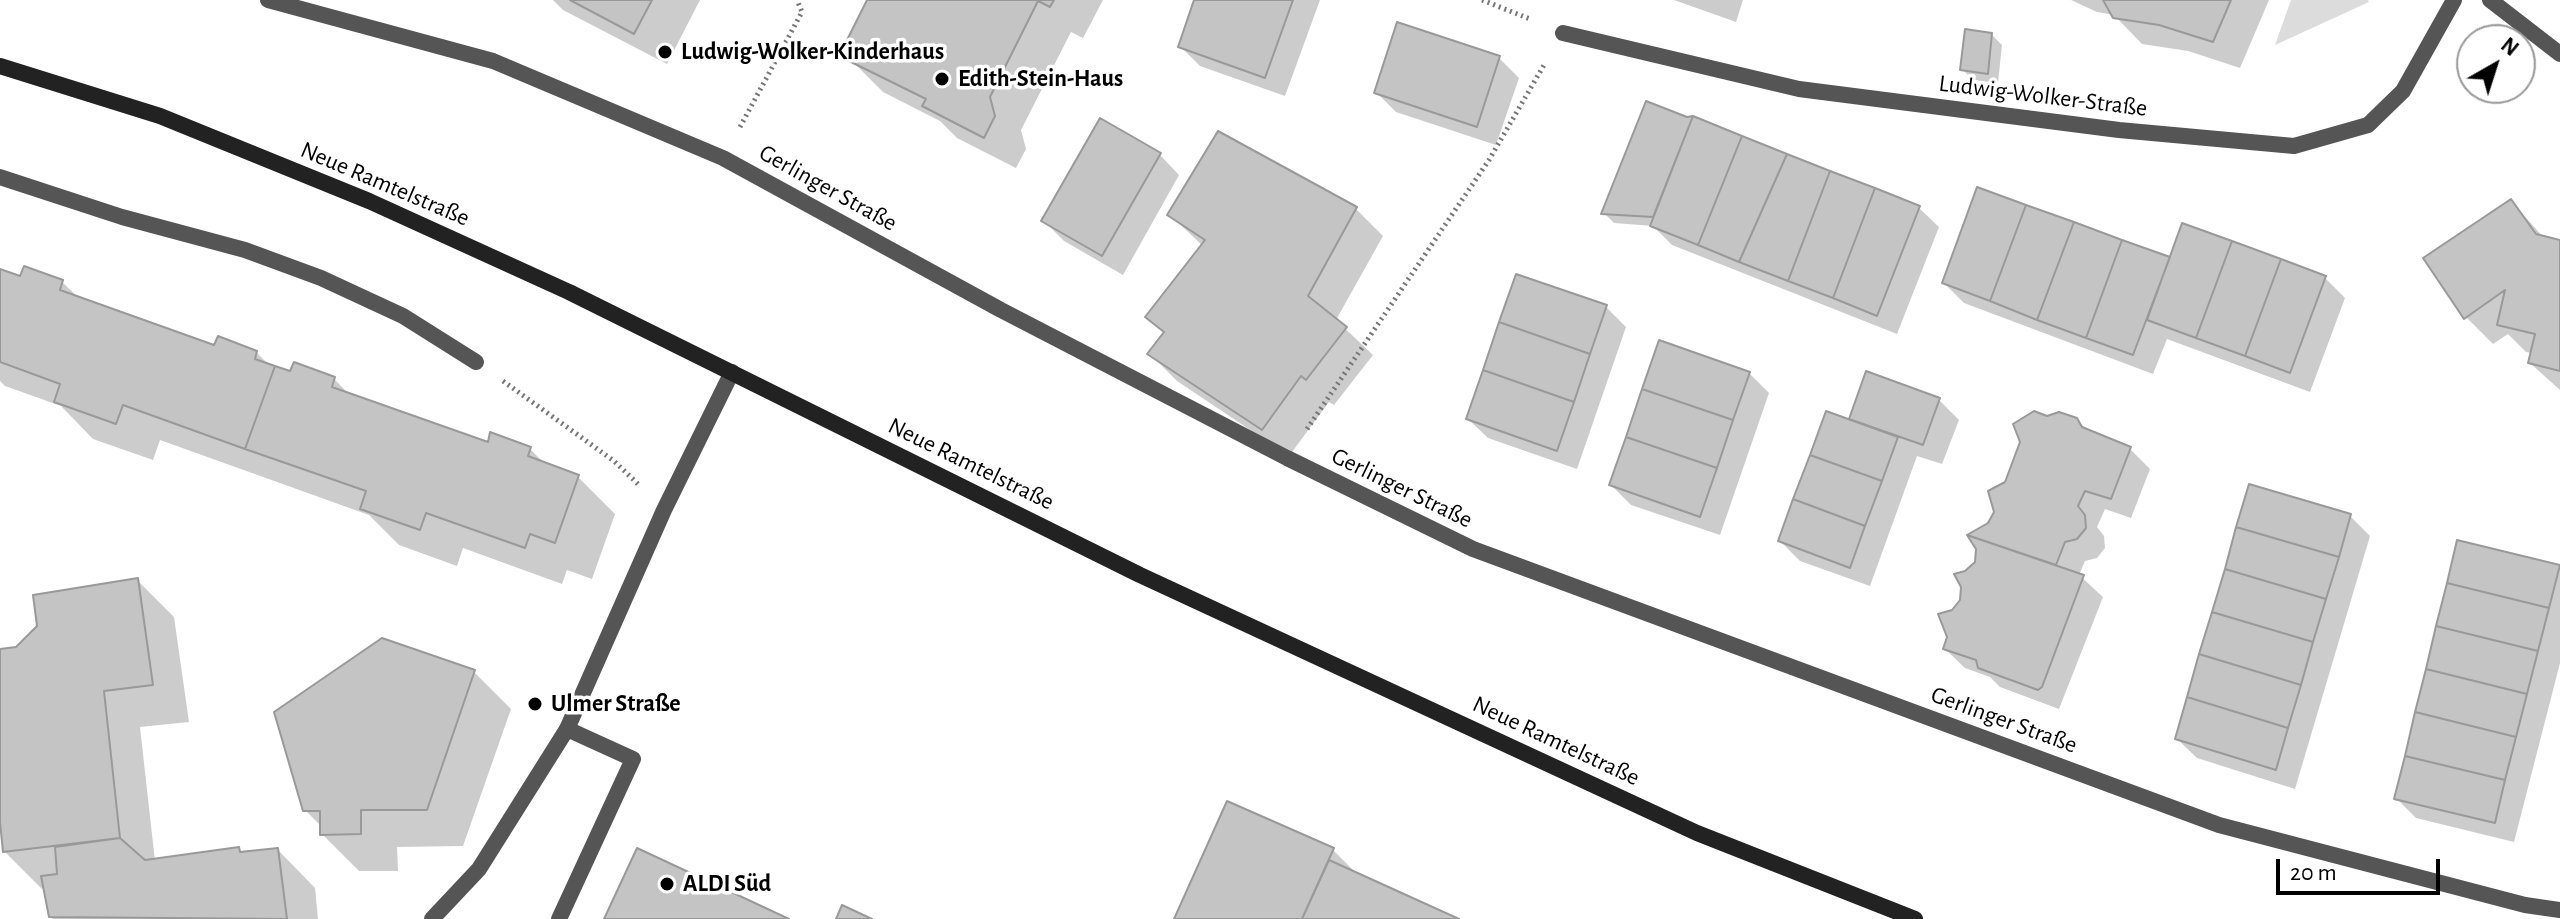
<!DOCTYPE html>
<meta charset="utf-8">
<style>
body{margin:0}
#map{position:relative;width:2560px;height:919px;overflow:hidden;background:#fff;font-family:"Alegreya Sans",sans-serif}
canvas{display:block}
.north{position:absolute;left:2456px;top:24px;width:80px;height:80px;box-sizing:border-box;background:#fff;border:2px solid #999;border-radius:50%;rotate:39deg;font-size:22px;font-weight:700;line-height:32px;text-align:center;color:#000}
.north::after{content:'';display:block;margin:auto;width:28px;height:36px;background:#000;clip-path:polygon(50% 0,100% 100%,50% 72%,0 100%)}
.scale{position:absolute;left:2276px;top:859px;width:164px;height:36px;box-sizing:border-box;border:4px solid #000;border-top:0;padding-left:10px;font-size:24px;line-height:28px;white-space:nowrap;color:#000;-webkit-text-stroke:6px #fff;paint-order:stroke}
</style>
<div id="map">
<canvas width="2560" height="919"></canvas>
<div class="north">N</div>
<div class="scale">20 m</div>
</div>
<script>
const g = document.querySelector('canvas').getContext('2d');
g.lineJoin = 'round';
function fillPath(path, color) { g.fillStyle = color; g.fill(path, 'evenodd'); }
const toPath = rows => new Path2D(rows.map(r => 'M' + r).join(''));
function trace(path, color, width, dash) { g.strokeStyle = color; g.lineWidth = width; g.lineCap = dash ? 'butt' : 'round'; g.setLineDash(dash || []); g.stroke(path); }
function write(font, color, halo, rows, align = 'center') {
  g.font = font + ' "Alegreya Sans",sans-serif'; g.lineWidth = 7; g.setLineDash([]); g.textBaseline = 'middle'; g.strokeStyle = halo; g.fillStyle = color; for (const [text, x, y, turn = 0] of rows) {
    g.save(); g.translate(x, y); g.rotate((+turn || 0) * Math.PI / 180); g.textAlign = isNaN(turn) ? turn : align; if (halo) g.strokeText(text, 0, 0); g.fillText(text, 0, 0); g.restore();
  }
}
fillPath(toPath([
 [2291,0,2368,0,2369,2,2275,45]
]), '#dcdcdc');
fillPath(toPath([
 [553,0,700,0,667,64,563,10],
 [869,0,1103,0,1083,38,1071,32,1021,130,1026,149,1016,168,957,138,940,121,883,92,851,60,855,52,847,44],
 [1197,0,1320,0,1285,96,1200,66,1180,46],
 [1674,0,1743,0,1736,22],
 [2071,0,2269,0,2240,68,2188,51,2142,44,2114,15,2097,12],
 [1992,35,2002,45,1998,83,1973,80,1963,70],
 [1499,58,1519,78,1496,145,1396,112,1376,92],
 [1693,118,1919,208,1939,227,1897,334,1672,245,1653,226,1614,223,1604,213,1687,119],
 [1160,155,1179,175,1123,275,1064,241,1044,221],
 [2511,201,2545,239,2560,242,2560,390,2530,363,2532,353,2526,352,2508,334,2493,344,2466,317],
 [1356,209,1383,236,1336,320,1373,355,1334,405,1329,402,1289,456,1177,381,1150,354,1165,334,1148,317,1203,246,1170,215],
 [2171,260,2325,278,2345,298,2310,392,2167,339,2153,374,1964,303,1944,283],
 [0,271,21,279,62,282,79,298,216,348,256,352,271,367,292,374,334,379,350,395,489,444,530,449,546,465,578,477,615,514,592,579,567,570,562,584,463,548,457,566,399,545,369,515,160,440,153,460,93,439,61,406,5,386,0,381],
 [1606,307,1626,327,1577,469,1488,438,1468,419],
 [1749,373,1769,393,1720,535,1631,505,1611,485],
 [1867,374,1939,400,1959,420,1942,464,1917,456,1870,586,1800,561,1780,541,1850,421],
 [2047,418,2076,419,2089,432,2130,449,2150,469,2131,518,2105,509,2097,527,2104,536,2105,548,2097,558,2085,561,2079,575,2103,597,2059,709,2000,687,1990,677,1965,668,1945,649,1953,612,1962,601,1966,573,1977,563,1978,548,1970,536,1990,525,2007,483],
 [2350,516,2370,536,2295,789,2197,758,2177,739],
 [2459,542,2560,567,2560,663,2514,842,2416,818,2396,798],
 [137,580,174,617,189,722,140,727,155,861,238,849,242,853,278,850,315,888,318,919,53,919,50,916,45,888,42,889,5,852,0,804,0,651,17,649],
 [383,640,474,672,511,709,463,846,397,847,398,871,359,871,322,834,322,827,305,810],
 [1333,850,1359,876,1454,919,1176,919]
]), '#0003');
const building = toPath([
 [570,0,652,0,634,34,570,0],
 [867,0,1054,0,1050,7,1038,1,990,97,995,116,984,138,922,106,926,99,849,61,854,49,845,44,867,0],
 [1194,0,1293,0,1265,78,1178,47,1194,0],
 [2103,0,2231,0,2213,42,2159,25,2113,18,2103,0],
 [1397,22,1500,56,1477,127,1374,93,1397,22],
 [1965,29,1992,33,1988,74,1960,70,1965,29],
 [1646,101,1687,117,1693,116,1653,217,1601,214,1646,101],
 [1693,116,1742,136,1698,245,1650,226,1693,116],
 [1100,118,1161,153,1102,256,1041,221,1100,118],
 [1218,131,1357,207,1308,296,1347,327,1306,380,1301,376,1262,430,1147,354,1164,332,1145,317,1205,240,1167,215,1218,131],
 [1742,136,1787,154,1739,262,1698,245,1742,136],
 [1787,154,1830,171,1788,281,1739,262,1787,154],
 [1830,171,1875,188,1833,298,1788,281,1830,171],
 [1977,187,2026,205,1990,301,1942,283,1977,187],
 [1875,188,1920,206,1877,316,1833,298,1875,188],
 [2511,199,2536,234,2560,240,2560,371,2528,363,2535,334,2497,325,2505,290,2464,319,2423,258,2511,199],
 [2026,205,2074,222,2037,320,1990,301,2026,205],
 [2074,222,2122,240,2086,338,2037,320,2074,222],
 [2182,223,2232,241,2196,338,2147,320,2182,223],
 [2122,240,2170,257,2133,355,2086,338,2122,240],
 [2232,241,2281,259,2245,356,2196,338,2232,241],
 [2281,259,2326,276,2290,373,2245,356,2281,259],
 [24,266,63,280,60,290,214,345,218,336,257,351,255,359,275,366,245,449,123,405,116,424,54,402,60,384,0,362,0,269,20,276,24,266],
 [1516,274,1607,305,1590,354,1499,322,1516,274],
 [1499,322,1590,354,1574,402,1483,370,1499,322],
 [1659,340,1750,372,1733,420,1642,389,1659,340],
 [294,362,335,377,332,387,488,442,490,432,531,447,528,456,579,475,555,543,530,534,525,548,426,513,420,530,360,509,366,491,245,449,275,366,290,371,294,362],
 [1483,370,1574,402,1557,451,1466,419,1483,370],
 [1866,371,1940,398,1923,445,1849,419,1866,371],
 [1642,389,1733,420,1717,468,1626,437,1642,389],
 [1826,411,1898,437,1882,481,1810,455,1826,411],
 [2034,411,2047,416,2059,412,2077,418,2082,427,2131,447,2111,499,2085,491,2078,506,2085,515,2086,528,2077,539,2065,542,2056,565,1967,535,1988,523,1994,512,1988,491,2005,482,2020,442,2013,424,2034,411],
 [1626,437,1717,468,1700,517,1609,485,1626,437],
 [1810,455,1882,481,1865,526,1793,499,1810,455],
 [2249,484,2351,514,2339,557,2236,527,2249,484],
 [1793,499,1865,526,1850,568,1778,541,1793,499],
 [2236,527,2339,557,2326,599,2225,569,2236,527],
 [1967,535,2084,575,2042,687,2038,690,1978,668,1976,660,1943,649,1947,637,1938,614,1952,610,1960,600,1961,587,1954,574,1965,571,1975,562,1976,549,1967,535],
 [2457,540,2560,565,2549,608,2447,583,2457,540],
 [2225,569,2326,599,2313,642,2212,612,2225,569],
 [138,578,153,685,104,691,120,838,3,852,0,822,0,649,16,647,37,626,33,595,138,578],
 [2447,583,2549,608,2538,651,2436,626,2447,583],
 [2212,612,2313,642,2301,685,2199,654,2212,612],
 [2436,626,2538,651,2527,694,2426,669,2436,626],
 [382,638,475,670,427,810,361,810,361,834,320,835,320,811,303,811,274,712,382,638],
 [2199,654,2301,685,2288,728,2187,697,2199,654],
 [2426,669,2527,694,2516,737,2415,712,2426,669],
 [2187,697,2288,728,2276,770,2175,739,2187,697],
 [2415,712,2516,737,2505,780,2405,756,2415,712],
 [2405,756,2505,780,2495,823,2394,799,2405,756],
 [1227,801,1334,848,1302,919,1174,919,1227,801],
 [120,838,145,860,239,847,240,852,278,848,287,919,49,917,41,876,57,874,55,847,120,838],
 [637,848,789,919,604,919,637,848],
 [1329,860,1459,919,1302,919,1329,860],
 [842,905,872,919,836,919,842,905]
]);
fillPath(building, '#c4c4c4');
trace(building, '#999', 2);
trace(toPath([
 [1482,0,1530,19],
 [740,127,802,12,797,0],
 [503,381,614,461,638,484],
 [1307,429,1489,160,1544,65]
]), '#777', 5, [2, 4]);
trace(toPath([
 [0,177,122,217,245,250,321,278,403,316,476,362],
 [559,919,633,759,567,729]
]), '#555', 16);
trace(toPath([
 [268,0,493,61,723,158,1001,310,1287,458,1473,549,2219,825,2525,905,2560,910],
 [2490,0,2560,54],
 [1563,33,1799,89,2119,130,2294,146,2368,125,2403,91,2454,0],
 [432,919,479,869,567,729,664,510,732,372]
]), '#555', 16);
trace(toPath([
 [0,66,160,116,369,201,569,292,1140,575,1697,833,1915,919]
]), '#222', 16);
for (const [x, y, r, color] of [
 [665,52,8,"#000"],
 [942,79,8,"#000"],
 [535,704,8,"#000"],
 [667,884,8,"#000"]
]) { const dot = new Path2D(); dot.arc(x, y, r, 0, 2 * Math.PI); g.fillStyle = color; g.fill(dot); trace(dot, '#fff', 3); }
write('bold 24px', '#000', '#fff', [
 ["Ludwig-Wolker-Kinderhaus",681,52],
 ["Edith-Stein-Haus",958,79],
 ["Ulmer Straße",551,704],
 ["ALDI Süd",683,884]
], 'left');
write('24px', '#000', '#fff', [
 ["Ludwig-Wolker-Straße",2043,96,7],
 ["Neue Ramtelstraße",385,184,23],
 ["Gerlinger Straße",828,188,29],
 ["Neue Ramtelstraße",971,464,26],
 ["Gerlinger Straße",1402,488,26],
 ["Gerlinger Straße",2004,720,20],
 ["Neue Ramtelstraße",1556,741,25]
]);
</script>
